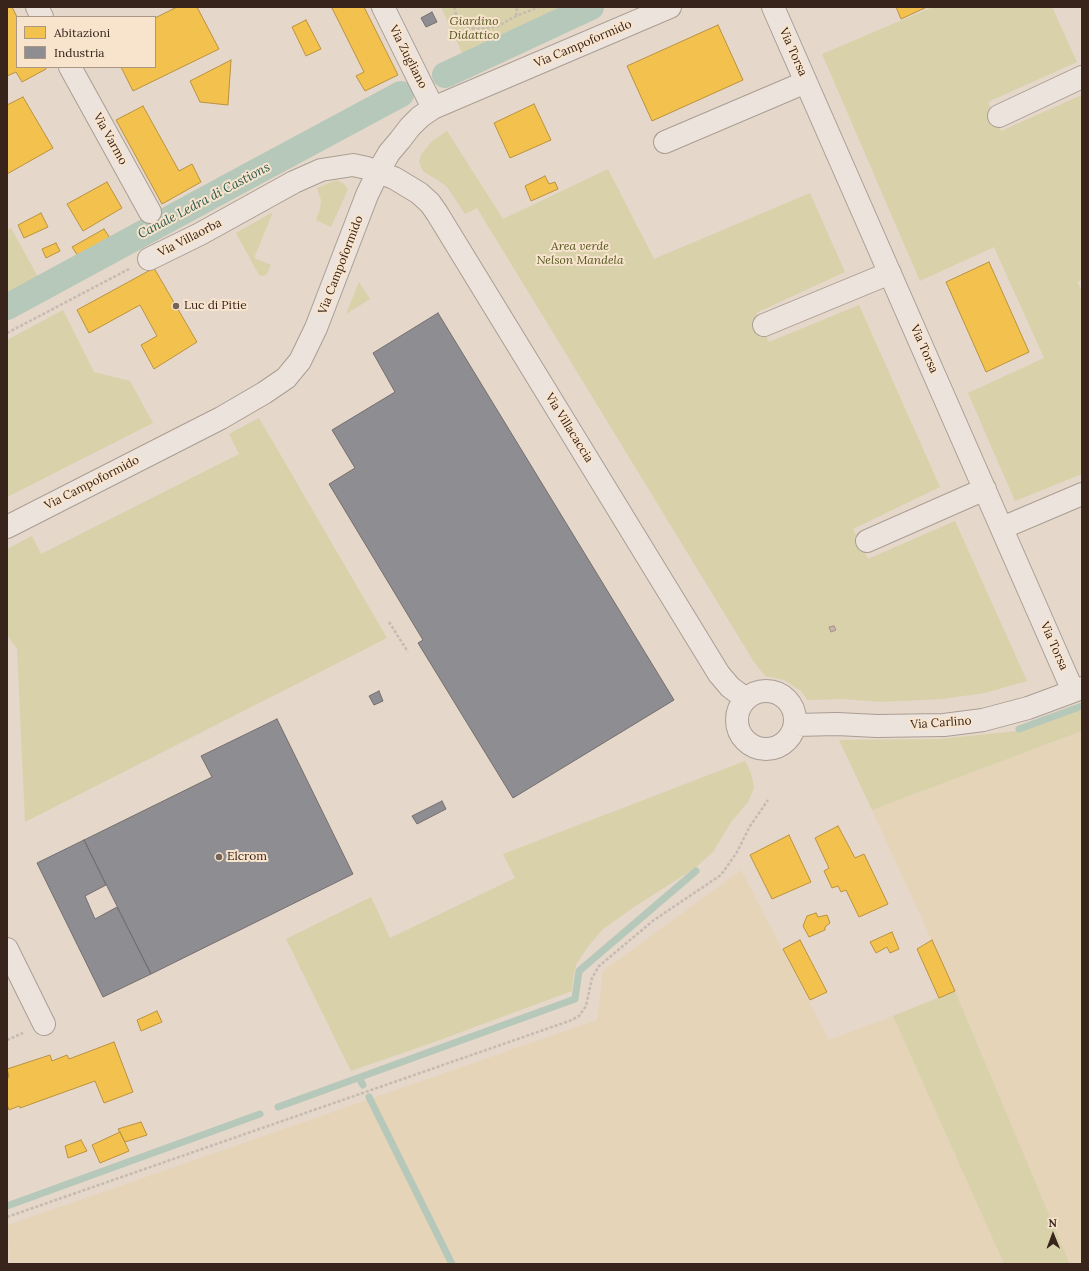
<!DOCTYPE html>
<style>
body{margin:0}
#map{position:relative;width:1089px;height:1271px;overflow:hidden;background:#e5d7c9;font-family:Lora,serif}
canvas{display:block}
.frame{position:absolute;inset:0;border:8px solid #38241b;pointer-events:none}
.legend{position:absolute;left:16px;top:16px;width:140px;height:52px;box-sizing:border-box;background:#f8e4cd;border:1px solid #ab9786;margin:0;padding:5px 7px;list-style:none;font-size:12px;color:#38241b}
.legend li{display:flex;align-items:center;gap:8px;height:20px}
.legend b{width:20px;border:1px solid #ab9786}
.north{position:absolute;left:1033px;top:1215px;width:40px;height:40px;-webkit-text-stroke:3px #f8e4cd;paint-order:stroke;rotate:359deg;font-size:11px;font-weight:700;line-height:16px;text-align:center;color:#38241b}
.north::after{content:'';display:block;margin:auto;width:14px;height:18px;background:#38241b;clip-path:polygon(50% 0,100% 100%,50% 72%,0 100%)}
</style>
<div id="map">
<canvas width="1089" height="1271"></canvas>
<div class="frame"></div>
<ul class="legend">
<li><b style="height:11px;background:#f2c14e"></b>Abitazioni</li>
<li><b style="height:11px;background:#8d8d92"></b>Industria</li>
</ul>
<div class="north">N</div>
</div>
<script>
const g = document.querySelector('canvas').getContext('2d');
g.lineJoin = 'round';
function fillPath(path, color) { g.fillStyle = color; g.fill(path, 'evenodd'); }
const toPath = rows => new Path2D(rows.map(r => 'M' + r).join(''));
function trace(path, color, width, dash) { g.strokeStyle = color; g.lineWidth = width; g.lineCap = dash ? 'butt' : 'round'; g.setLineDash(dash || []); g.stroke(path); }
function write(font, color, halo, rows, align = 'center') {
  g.font = font + ' Lora,serif'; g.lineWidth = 4; g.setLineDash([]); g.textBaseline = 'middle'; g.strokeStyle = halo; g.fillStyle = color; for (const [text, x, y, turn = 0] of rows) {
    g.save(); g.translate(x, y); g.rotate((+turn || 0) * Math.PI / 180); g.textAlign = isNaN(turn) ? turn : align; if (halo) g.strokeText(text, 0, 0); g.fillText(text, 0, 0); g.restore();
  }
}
fillPath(toPath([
 [1082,731,1082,1264,1070,1264,955,991,872,810],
 [741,870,829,1040,893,1016,1004,1264,9,1264,8,1225,597,1020,603,971]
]), '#e6d4b8');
fillPath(toPath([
 [441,7,580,7,464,57],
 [933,7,1052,7,1077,62,988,102,1001,131,1082,95,1082,280,1077,282,1082,291,1082,474,1015,501,968,393,1044,358,994,247,920,281,822,54],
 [447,131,503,219,608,169,654,259,810,193,845,272,756,313,769,342,859,305,940,487,853,529,868,559,955,521,1027,681,985,693,942,699,881,702,843,699,807,700,802,692,795,687,784,680,765,676,754,662,477,208,465,214,447,187,439,181,424,172,421,167,419,162,421,155,431,142],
 [336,180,343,183,348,189,331,227,316,220,320,209,321,200,317,188],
 [273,212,254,258,271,265,267,274,263,276,259,275,236,233],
 [11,228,38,277,7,295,7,230],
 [359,282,370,299,346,314],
 [63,310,94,372,130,381,153,423,7,497,7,340],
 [259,418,387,638,25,822,17,649,7,635,7,549,32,536,41,554,239,454,229,434],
 [1082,708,1082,731,872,810,839,740,939,739,1018,731],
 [745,761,751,773,754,788,748,802,731,822,713,852,695,868,634,907,603,929,587,948,576,965,573,979,572,991,437,1041,351,1071,286,939,371,897,390,938,515,878,503,854],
 [955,991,1070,1264,1004,1264,893,1016]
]), '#d9d1aa');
const homes = toPath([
 [7,7,12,7,17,17,17,67,45,67,46,69,22,82,16,72,7,76,7,7],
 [177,7,197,7,219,49,133,91,121,67,155,67,155,18,177,7],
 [334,7,364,7,398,75,365,91,356,76,364,72,332,8,334,7],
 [896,7,927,7,901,19,896,7],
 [306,20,321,49,306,56,292,27,306,20],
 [718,25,743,80,652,121,627,66,718,25],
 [231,60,228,105,200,102,190,81,231,60],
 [23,97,53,148,7,174,7,105,23,97],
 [534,104,551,140,510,158,494,123,534,104],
 [143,106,179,171,192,164,201,182,162,204,116,120,143,106],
 [545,176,549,184,555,182,558,189,531,201,525,186,545,176],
 [107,182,122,208,83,231,67,204,107,182],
 [41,213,48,227,24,238,18,225,41,213],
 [104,229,110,238,78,256,72,247,104,229],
 [56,243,60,251,46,258,42,249,56,243],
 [989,262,1029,352,986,372,946,282,989,262],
 [154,268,197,342,154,369,141,345,157,336,140,305,89,333,77,310,154,268],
 [838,826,855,858,864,854,888,904,859,917,846,890,841,892,838,886,832,888,824,871,829,868,815,838,838,826],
 [789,835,811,882,772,899,750,855,789,835],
 [816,913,818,917,827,915,830,923,825,927,825,930,809,937,803,926,807,916,816,913],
 [892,932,899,949,890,953,887,947,876,953,870,942,892,932],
 [800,940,827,992,810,1000,783,949,800,940],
 [932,940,955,991,939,998,917,949,932,940],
 [157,1011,162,1022,141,1031,137,1020,157,1011],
 [114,1042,133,1092,104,1103,95,1081,20,1108,19,1106,9,1110,7,1104,7,1078,9,1077,7,1069,50,1055,52,1061,67,1055,69,1059,114,1042],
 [141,1122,147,1135,125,1142,118,1129,141,1122],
 [120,1132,129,1151,100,1163,92,1145,120,1132],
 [81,1140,87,1151,68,1158,65,1146,81,1140]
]);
fillPath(homes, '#f2c14e');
trace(homes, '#ba923f', 1);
const industry = toPath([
 [432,12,437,22,426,27,421,18,432,12],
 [438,313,674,700,513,798,418,643,423,640,329,484,355,468,332,430,395,392,373,353,438,313],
 [379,691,383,701,374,705,369,696,379,691],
 [277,719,353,874,151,974,84,840,212,777,201,756,277,719],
 [442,801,446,809,417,824,412,816,442,801],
 [84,840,106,885,85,896,95,919,117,907,151,974,103,997,37,863,84,840]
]);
fillPath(industry, '#8d8d92');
trace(industry, '#746e6e', 1);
trace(toPath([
 [1019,729,1082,706],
 [359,1078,363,1085],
 [369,1097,452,1264],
 [278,1107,575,999,579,971,696,871],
 [7,1206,260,1114]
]), '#b5c8b9', 7);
trace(toPath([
 [445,75,591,7],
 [7,307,241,180,401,94]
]), '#b5c8b9', 26);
const building = toPath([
 [834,626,836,630,831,632,829,627,834,626]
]);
fillPath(building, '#cab4aa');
trace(building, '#a59289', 1);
const minor = toPath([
 [37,7,42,17],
 [383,7,433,108],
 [773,7,1073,691],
 [70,67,150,212],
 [999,116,1082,77],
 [665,142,806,82],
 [149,259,200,234,294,182,321,170,353,165,367,168,394,178,419,193,430,203,437,213,719,674,730,687,746,699],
 [764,325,890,273],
 [7,527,221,418,264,393,286,378,300,361,316,328,367,195,378,172,389,153,400,140,410,127,420,117,433,108,670,7],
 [1002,528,1082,494],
 [867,541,985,489],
 '737 720a29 29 0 1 1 58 0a29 29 0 1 1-58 0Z',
 [795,725,837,724,877,726,944,725,983,720,1028,708,1082,688],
 [7,949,44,1024]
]);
trace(minor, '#aa9d93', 24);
trace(toPath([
 [454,7,457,18,468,28,480,29,498,26,516,16,539,7],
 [516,16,517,7],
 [7,333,129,269],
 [389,622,408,652],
 [7,1040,23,1033],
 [7,1217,572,1020,579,1016,586,1006,592,978,599,966,654,920,721,875,737,852,750,826,768,800]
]), '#c5bbb2', 2.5, [3, 2]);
trace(minor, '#ece4dc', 22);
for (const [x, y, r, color] of [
 [176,306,4,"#756358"],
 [219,857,4,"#756358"]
]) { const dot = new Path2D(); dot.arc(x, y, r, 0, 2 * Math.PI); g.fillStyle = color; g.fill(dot); trace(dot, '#f8e4cd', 1.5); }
write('italic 12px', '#535720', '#f8e4cd', [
 ["Giardino",474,22],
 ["Didattico",474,36],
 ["Area verde",580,247],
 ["Nelson Mandela",580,261]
]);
write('12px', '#38241b', '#f8e4cd', [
 ["Via Campoformido",583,44,-23],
 ["Via Torsa",793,52,66],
 ["Via Zugliano",408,57,63],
 ["Via Varmo",110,139,61],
 ["Via Villaorba",190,238,-27],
 ["Via Campoformido",341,265,-69],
 ["Via Torsa",924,349,66],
 ["Via Villacaccia",569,428,58],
 ["Via Campoformido",92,483,-27],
 ["Via Torsa",1054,646,66],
 ["Via Carlino",941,723,-4]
]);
write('12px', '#38241b', '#f8e4cd', [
 ["Luc di Pitie",184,306],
 ["Elcrom",227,857]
], 'left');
write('italic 13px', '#295a4e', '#f8e4cd', [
 ["Canale Ledra di Castions",204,201,-28]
]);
</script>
